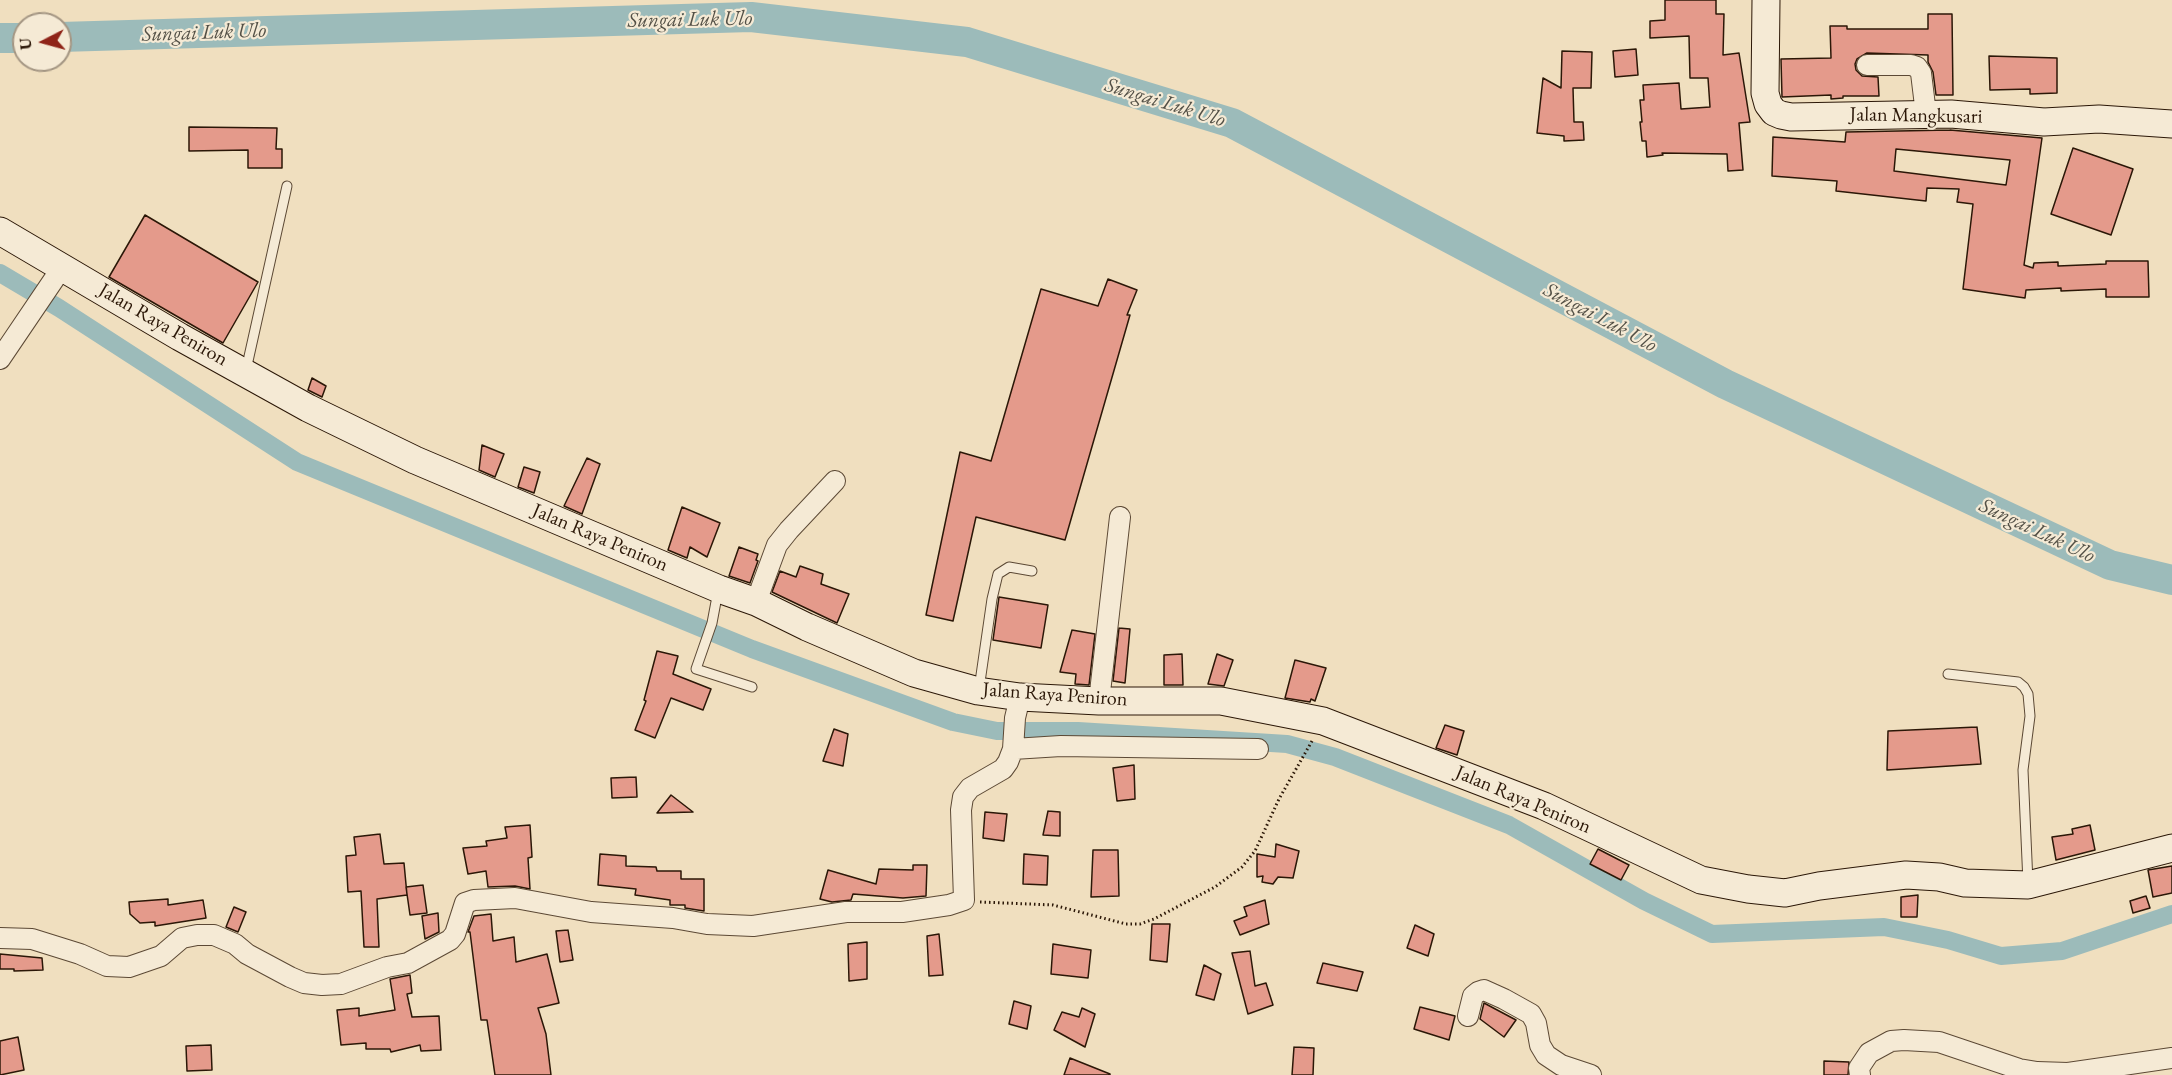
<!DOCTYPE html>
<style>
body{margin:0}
#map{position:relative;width:2172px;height:1075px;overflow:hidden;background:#f0dfbf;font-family:"EB Garamond",serif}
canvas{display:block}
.north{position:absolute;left:12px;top:12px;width:60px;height:60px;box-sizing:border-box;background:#f5ead5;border:2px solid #a49683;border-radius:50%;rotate:264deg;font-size:16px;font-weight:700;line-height:24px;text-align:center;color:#2b1707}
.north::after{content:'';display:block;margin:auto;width:21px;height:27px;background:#8f2418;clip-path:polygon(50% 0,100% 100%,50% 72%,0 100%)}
</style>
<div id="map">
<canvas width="2172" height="1075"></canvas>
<div class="north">U</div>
</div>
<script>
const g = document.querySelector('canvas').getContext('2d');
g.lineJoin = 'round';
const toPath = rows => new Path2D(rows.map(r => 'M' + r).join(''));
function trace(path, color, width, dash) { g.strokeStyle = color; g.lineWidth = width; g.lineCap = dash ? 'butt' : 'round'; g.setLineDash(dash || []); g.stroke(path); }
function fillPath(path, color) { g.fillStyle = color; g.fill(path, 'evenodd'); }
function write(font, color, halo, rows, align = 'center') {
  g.font = font + ' "EB Garamond",serif'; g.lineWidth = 4.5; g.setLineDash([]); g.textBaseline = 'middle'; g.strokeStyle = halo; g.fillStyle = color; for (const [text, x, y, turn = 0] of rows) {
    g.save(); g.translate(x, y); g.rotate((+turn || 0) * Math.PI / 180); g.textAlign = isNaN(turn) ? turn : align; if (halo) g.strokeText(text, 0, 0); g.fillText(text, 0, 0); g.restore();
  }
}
trace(toPath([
 [0,273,59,308,297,462,752,649,953,722,997,731,1078,731,1287,744,1335,757,1509,825,1644,901,1712,934,1884,927,1948,940,2001,956,2062,951,2172,914]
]), '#9cbbba', 18);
trace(toPath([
 [60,37,751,17,967,42,1232,123,1725,384,2110,565,2172,580],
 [0,38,24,38]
]), '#9cbbba', 30);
const building = toPath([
 [1665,0,1716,0,1716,14,1724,14,1723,55,1739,53,1750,122,1739,123,1743,170,1728,171,1727,154,1662,153,1663,155,1647,157,1646,141,1642,141,1640,122,1642,122,1640,100,1644,100,1643,85,1679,83,1681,109,1710,107,1708,78,1690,78,1689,36,1650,38,1650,21,1665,20,1665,0],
 [1928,14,1952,14,1953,95,1936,95,1933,72,1928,62,1928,55,1867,53,1857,59,1855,64,1856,70,1862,76,1878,77,1879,96,1843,96,1843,98,1831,99,1831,95,1782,97,1781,59,1831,58,1830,26,1847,26,1847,29,1928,29,1928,14],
 [1636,49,1638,75,1615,77,1613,51,1636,49],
 [1562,51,1592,52,1591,88,1573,88,1574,122,1583,122,1584,140,1564,141,1564,136,1537,133,1543,78,1561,88,1562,51],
 [1989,56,2057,58,2057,93,2030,94,2030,89,1990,90,1989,56],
 [189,127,277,128,276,149,282,149,282,168,248,168,248,150,189,151,189,127],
 [1950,130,2042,138,2024,265,2033,268,2034,263,2058,262,2058,266,2106,264,2106,261,2148,261,2149,297,2106,297,2106,289,2061,291,2061,288,2026,290,2025,298,1963,289,1973,204,1957,202,1959,189,1927,188,1926,201,1836,191,1837,181,1772,176,1773,137,1845,142,1846,132,1950,130],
 [1896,149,2010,160,2006,185,1894,171,1896,149],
 [2073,148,2133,169,2111,235,2051,214,2073,148],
 [145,215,258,282,223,343,109,277,145,215],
 [1108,279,1137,290,1127,315,1130,315,1065,540,976,517,953,621,926,615,960,452,991,461,1041,289,1098,306,1108,279],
 [312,378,326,386,322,397,308,390,312,378],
 [482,445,504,454,495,477,479,470,482,445],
 [587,458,600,464,582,514,564,506,587,458],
 [524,467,540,472,534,493,518,487,524,467],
 [682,507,720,523,707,557,690,547,687,558,668,550,682,507],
 [739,547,758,554,756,560,758,561,750,583,729,576,739,547],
 [800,566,823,574,821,584,849,594,837,623,772,592,780,571,796,577,800,566],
 [999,597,1048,605,1041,648,993,640,999,597],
 [1119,628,1130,629,1125,683,1113,681,1119,628],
 [1072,630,1095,634,1089,685,1075,684,1076,674,1060,672,1072,630],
 [657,651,678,656,673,674,711,689,703,710,671,698,655,738,635,730,646,701,644,700,657,651],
 [1182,654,1183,685,1164,685,1164,655,1182,654],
 [1217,654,1233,660,1224,686,1208,684,1217,654],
 [1295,660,1326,668,1315,701,1311,699,1310,702,1285,698,1295,660],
 [1445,725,1464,731,1457,755,1436,748,1445,725],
 [1977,727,1981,764,1887,770,1888,731,1977,727],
 [834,729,848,734,843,766,823,761,834,729],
 [1134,765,1135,799,1117,801,1113,768,1134,765],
 [636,777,637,797,612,798,611,778,636,777],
 [671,795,693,812,657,813,671,795],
 [1048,811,1060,812,1060,836,1043,835,1048,811],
 [985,812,1007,814,1004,841,983,838,985,812],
 [530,825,532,857,528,858,530,889,515,886,488,887,486,871,468,874,463,848,487,846,486,841,507,838,505,827,530,825],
 [2090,825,2095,850,2056,860,2052,837,2073,834,2072,829,2090,825],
 [380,834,384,864,404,863,407,895,377,899,379,947,364,947,361,891,348,892,346,856,356,855,354,837,380,834],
 [1276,844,1299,851,1293,878,1278,877,1273,884,1262,882,1263,876,1257,877,1257,854,1275,857,1276,844],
 [1598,849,1629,865,1621,880,1590,864,1598,849],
 [1093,850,1118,850,1119,896,1091,897,1093,850],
 [600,854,626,856,626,866,656,867,657,871,681,871,681,879,704,879,704,911,685,908,685,905,670,905,670,900,635,895,636,889,598,885,600,854],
 [1024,854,1048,856,1047,885,1023,884,1024,854],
 [913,865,927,865,926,896,903,898,853,894,851,900,832,902,820,899,828,870,876,884,879,869,913,870,913,865],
 [2172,866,2172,893,2153,897,2148,870,2172,866],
 [423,885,427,913,410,915,406,887,423,885],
 [1918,895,1917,917,1901,917,1901,897,1918,895],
 [2146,896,2150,908,2133,913,2130,901,2146,896],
 [168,899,168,905,203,900,206,918,155,926,155,922,140,923,130,914,129,902,168,899],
 [1265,900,1269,924,1240,935,1234,921,1247,916,1244,907,1265,900],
 [234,907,246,912,238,932,226,927,234,907],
 [438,913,439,932,425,939,422,916,438,913],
 [491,914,493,941,514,937,516,962,547,954,559,1003,538,1008,546,1034,551,1075,495,1075,487,1020,481,1020,470,932,468,932,474,916,491,914],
 [1152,924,1170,924,1167,962,1150,960,1152,924],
 [1415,925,1434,934,1428,956,1407,948,1415,925],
 [568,930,573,960,560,962,556,931,568,930],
 [939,934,943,975,929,976,927,936,939,934],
 [867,942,867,979,849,981,848,944,867,942],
 [1053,944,1091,950,1088,978,1051,974,1053,944],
 [1250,951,1255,986,1266,983,1273,1005,1248,1014,1232,953,1250,951],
 [0,954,42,958,43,970,14,971,14,969,0,969,0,954],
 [1323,963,1363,972,1357,991,1317,983,1323,963],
 [1204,965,1221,974,1214,1000,1196,995,1204,965],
 [410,975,412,993,407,994,412,1017,439,1016,441,1050,421,1051,420,1045,391,1052,390,1049,366,1049,366,1043,341,1045,337,1010,359,1008,359,1016,395,1010,390,979,410,975],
 [1014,1001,1031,1006,1027,1029,1009,1024,1014,1001],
 [1484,1003,1516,1020,1504,1037,1480,1019,1484,1003],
 [1420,1007,1455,1016,1449,1040,1414,1029,1420,1007],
 [1082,1008,1095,1014,1085,1047,1054,1030,1062,1012,1079,1017,1082,1008],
 [18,1037,24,1070,0,1075,0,1041,18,1037],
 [211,1045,212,1070,187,1071,186,1046,211,1045],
 [1294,1047,1314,1048,1313,1075,1292,1075,1294,1047],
 [1070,1058,1110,1074,1110,1075,1064,1075,1070,1058],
 [1824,1061,1849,1062,1848,1075,1824,1075,1824,1061]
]);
fillPath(building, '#e49a8b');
trace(building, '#2b1707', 1.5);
const lane = toPath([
 [246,370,287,186],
 [718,591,712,623,696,669,752,687],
 [1948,674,2018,682,2024,687,2028,694,2030,716,2023,770,2028,883],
 [979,689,992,599,998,574,1009,567,1032,571]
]);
const street = toPath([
 [1867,65,1911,65,1917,67,1921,73,1926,114],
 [0,359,63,266],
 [756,602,777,545,789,530,835,481],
 [1099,701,1120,517],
 [1013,749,1061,746,1258,749],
 [0,938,32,939,80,954,107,966,129,967,161,956,182,938,197,935,214,935,235,944,247,954,290,977,304,983,322,985,341,984,387,967,408,963,450,940,455,934,465,903,474,900,515,898,591,912,673,918,707,924,753,926,846,912,902,912,949,905,964,900,961,810,963,797,970,788,1003,769,1008,762,1013,749,1015,718,1020,697],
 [1468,1016,1473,996,1478,992,1484,990,1504,999,1531,1014,1536,1023,1540,1045,1546,1055,1561,1065,1591,1075],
 [1860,1075,1859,1068,1869,1053,1891,1041,1904,1040,1939,1042,2019,1069,2037,1072,2068,1073,2172,1058]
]);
const secondary = toPath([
 [1766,0,1765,93,1768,104,1774,112,1781,115,1791,117,1951,114,2044,122,2099,119,2172,124],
 [0,231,180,337,308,408,415,460,719,589,756,602,807,627,914,673,978,691,1020,697,1099,701,1221,701,1323,721,1544,806,1701,880,1748,889,1785,893,1819,886,1906,875,1939,877,1965,883,2028,885,2172,848]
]);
trace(lane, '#5c4935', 11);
trace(street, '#5c4935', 22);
trace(secondary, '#2b1707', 29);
trace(toPath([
 [980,902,1053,905,1126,924,1140,924,1154,919,1215,887,1242,867,1255,851,1279,799,1312,741]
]), '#2b1707', 3, [1.5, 3]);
trace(lane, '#f5ead5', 9);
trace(street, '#f5ead5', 20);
trace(secondary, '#f5ead5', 27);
write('20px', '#2b1707', '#f5ead5', [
 ["Jalan Mangkusari",1916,116,1],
 ["Jalan Raya Peniron",163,325,30],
 ["Jalan Raya Peniron",600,538,23],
 ["Jalan Raya Peniron",1055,695,4],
 ["Jalan Raya Peniron",1523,800,23]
]);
write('italic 21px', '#535046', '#f5ead5', [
 ["Sungai Luk Ulo",690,20,-1],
 ["Sungai Luk Ulo",204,33,-2],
 ["Sungai Luk Ulo",1165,103,17],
 ["Sungai Luk Ulo",1600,318,28],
 ["Sungai Luk Ulo",2037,531,25]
]);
</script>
